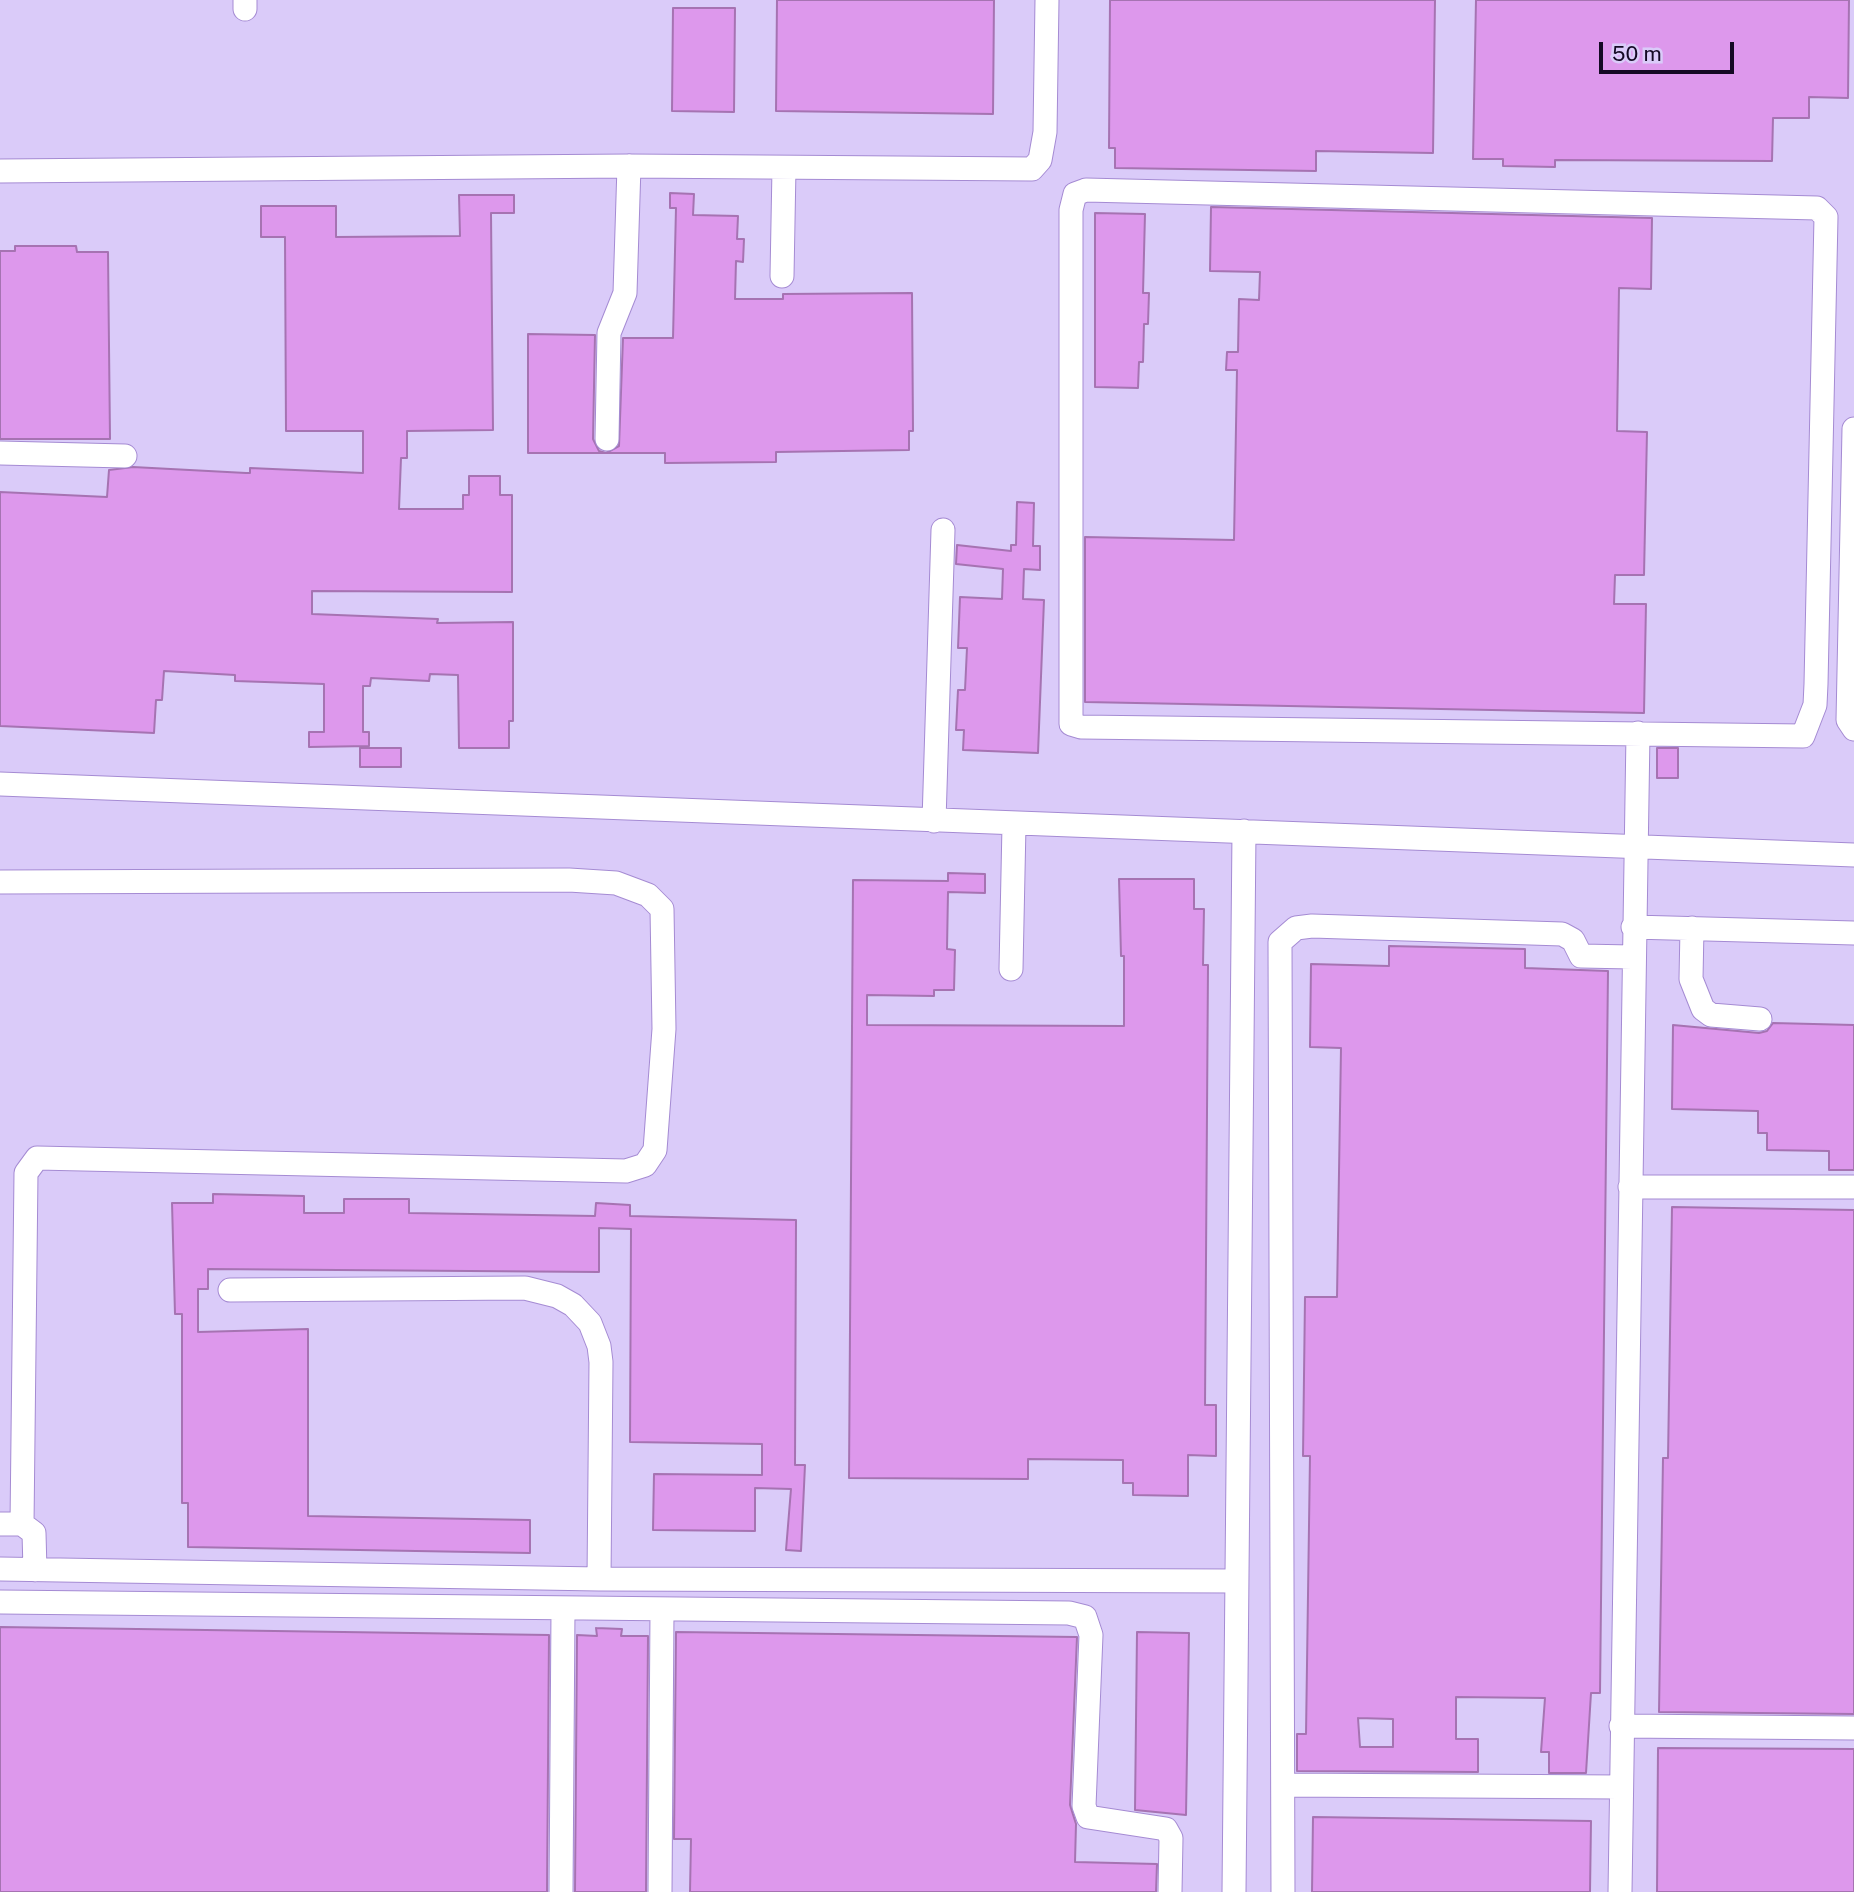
<!DOCTYPE html>
<style>
body{margin:0}
#map{position:relative;width:1854px;height:1892px;overflow:hidden;background:#dacbf9;font-family:"Public Sans",sans-serif}
canvas{display:block}
.scale{position:absolute;left:1599px;top:42px;width:135px;height:32px;box-sizing:border-box;border:4px solid #140924;border-top:0;padding-left:9px;font-size:21px;line-height:24px;white-space:nowrap;color:#140924;-webkit-text-stroke:5px #dacbf9;paint-order:stroke}
</style>
<div id="map">
<canvas width="1854" height="1892"></canvas>
<div class="scale">50 m</div>
</div>
<script>
const g = document.querySelector('canvas').getContext('2d');
g.lineJoin = 'round';
function fillPath(path, color) { g.fillStyle = color; g.fill(path, 'evenodd'); }
const toPath = rows => new Path2D(rows.map(r => 'M' + r).join(''));
function trace(path, color, width, dash) { g.strokeStyle = color; g.lineWidth = width; g.lineCap = dash ? 'butt' : 'round'; g.setLineDash(dash || []); g.stroke(path); }
const building = toPath([
 [777,0,994,0,993,114,776,111,777,0],
 [1110,0,1435,0,1433,153,1316,151,1316,171,1115,168,1115,148,1109,148,1110,0],
 [1476,0,1849,0,1848,98,1809,97,1809,118,1773,118,1772,161,1555,160,1555,167,1503,166,1503,159,1473,159,1476,0],
 [673,8,735,8,734,112,672,111,673,8],
 [670,193,694,194,693,215,738,216,737,239,744,239,743,262,736,261,735,299,783,299,783,294,912,293,913,431,909,431,909,450,776,452,776,462,665,463,665,453,528,453,528,334,595,335,593,439,599,451,606,453,619,446,623,338,673,338,676,208,670,208,670,193],
 [459,195,514,195,514,213,491,213,493,430,407,431,407,458,401,458,399,509,463,509,463,495,469,495,469,476,500,476,500,495,512,495,512,592,312,591,312,614,438,619,437,623,513,622,513,721,509,721,509,748,459,748,458,675,430,674,429,681,371,678,370,686,363,686,363,732,369,732,369,746,309,747,309,732,324,732,324,684,235,681,235,675,164,671,162,700,156,700,154,733,0,726,0,492,107,497,109,470,133,467,246,473,250,473,250,468,363,473,363,431,286,431,285,237,261,237,261,206,336,206,336,237,460,236,459,195],
 [1211,207,1652,218,1651,289,1619,288,1617,431,1647,432,1644,575,1615,575,1614,604,1646,604,1644,713,1085,702,1085,537,1234,540,1237,370,1226,370,1227,352,1238,352,1239,299,1259,300,1260,272,1210,271,1211,207],
 [1095,213,1145,214,1143,293,1149,293,1148,324,1144,324,1143,362,1139,362,1138,388,1095,387,1095,213],
 [15,246,76,246,77,252,108,252,110,439,0,439,0,251,15,251,15,246],
 [1017,502,1034,503,1033,546,1040,546,1040,570,1024,569,1023,599,1044,600,1038,753,963,750,964,730,956,730,958,690,965,690,967,648,958,648,960,597,1002,599,1003,569,956,564,957,545,1011,551,1011,545,1016,545,1017,502],
 [360,748,401,748,401,767,360,767,360,748],
 [1657,748,1678,748,1678,778,1657,778,1657,748],
 [948,873,985,874,985,893,948,892,947,949,955,950,954,990,934,990,934,996,867,995,867,1025,1124,1026,1124,956,1121,956,1119,879,1194,879,1194,909,1204,909,1203,965,1208,965,1205,1405,1216,1405,1216,1456,1188,1455,1188,1496,1133,1495,1133,1483,1123,1483,1123,1460,1028,1459,1028,1479,849,1478,853,880,948,881,948,873],
 [1389,946,1525,949,1525,968,1608,971,1600,1693,1591,1693,1586,1773,1549,1773,1549,1752,1541,1752,1545,1698,1456,1697,1456,1739,1478,1739,1478,1772,1297,1771,1297,1734,1306,1734,1310,1456,1303,1456,1305,1297,1337,1297,1341,1048,1310,1047,1311,964,1389,966,1389,946],
 [1358,1718,1393,1719,1393,1747,1360,1747,1358,1718],
 [1773,1023,1854,1025,1854,1170,1829,1170,1829,1151,1767,1150,1767,1133,1758,1133,1758,1111,1672,1109,1673,1025,1759,1033,1767,1031,1773,1023],
 [213,1194,304,1196,304,1213,344,1213,344,1199,409,1199,409,1213,595,1216,596,1203,630,1205,630,1216,796,1220,795,1465,805,1465,801,1551,786,1550,791,1489,755,1488,755,1531,653,1530,654,1474,762,1475,762,1444,630,1442,631,1229,599,1228,599,1272,208,1269,208,1289,198,1289,198,1332,308,1329,308,1516,530,1520,530,1553,188,1547,188,1503,182,1503,182,1314,175,1314,172,1203,213,1203,213,1194],
 [1672,1207,1854,1210,1854,1714,1659,1712,1663,1458,1668,1458,1672,1207],
 [0,1627,549,1635,547,1892,0,1892,0,1627],
 [596,1628,622,1629,621,1636,648,1636,646,1892,575,1892,577,1635,597,1636,596,1628],
 [676,1632,1077,1637,1070,1805,1076,1824,1075,1862,1157,1864,1156,1892,690,1892,691,1839,674,1839,676,1632],
 [1137,1632,1189,1633,1186,1815,1135,1810,1137,1632],
 [1658,1748,1854,1749,1854,1892,1657,1892,1658,1748],
 [1313,1817,1591,1821,1590,1892,1312,1892,1313,1817]
]);
fillPath(building, '#dd98ec');
trace(building, '#a673b2', 2);
const minor = toPath([
 [245,0,245,9],
 [0,171,629,166,1032,169,1040,160,1045,132,1047,0],
 [1086,190,1817,208,1826,217,1816,684,1815,705,1803,736,1081,727,1071,724,1071,210,1075,194,1086,190],
 [782,276,784,168],
 [1854,429,1848,720,1854,729],
 [607,439,609,333,625,293,629,166],
 [0,453,125,456],
 [0,784,1854,855],
 [934,821,943,530],
 [0,882,569,880,616,883,648,895,662,909,664,1029,655,1150,645,1165,626,1171,37,1158,26,1173,22,1524],
 [1633,927,1854,933],
 [1692,928,1691,979,1703,1009,1711,1015,1760,1019],
 [1011,969,1014,825],
 [1630,1187,1854,1187],
 [230,1290,525,1288,557,1296,573,1305,590,1323,599,1346,601,1362,599,1579],
 [0,1524,22,1524,34,1533,35,1570],
 [0,1569,599,1579,1235,1581],
 [0,1602,1069,1613,1085,1617,1091,1635,1084,1806,1088,1817,1166,1829,1171,1838,1170,1892],
 [1621,1726,1854,1728],
 [1283,1785,1620,1787],
 [561,1892,563,1610],
 [660,1892,662,1611],
 [1234,1892,1244,831],
 [1283,1892,1280,942,1296,928,1312,926,1562,934,1573,940,1581,956,1632,957],
 [1620,1892,1638,733]
]);
trace(minor, '#a58bd3', 25);
trace(minor, '#fff', 23);
</script>
